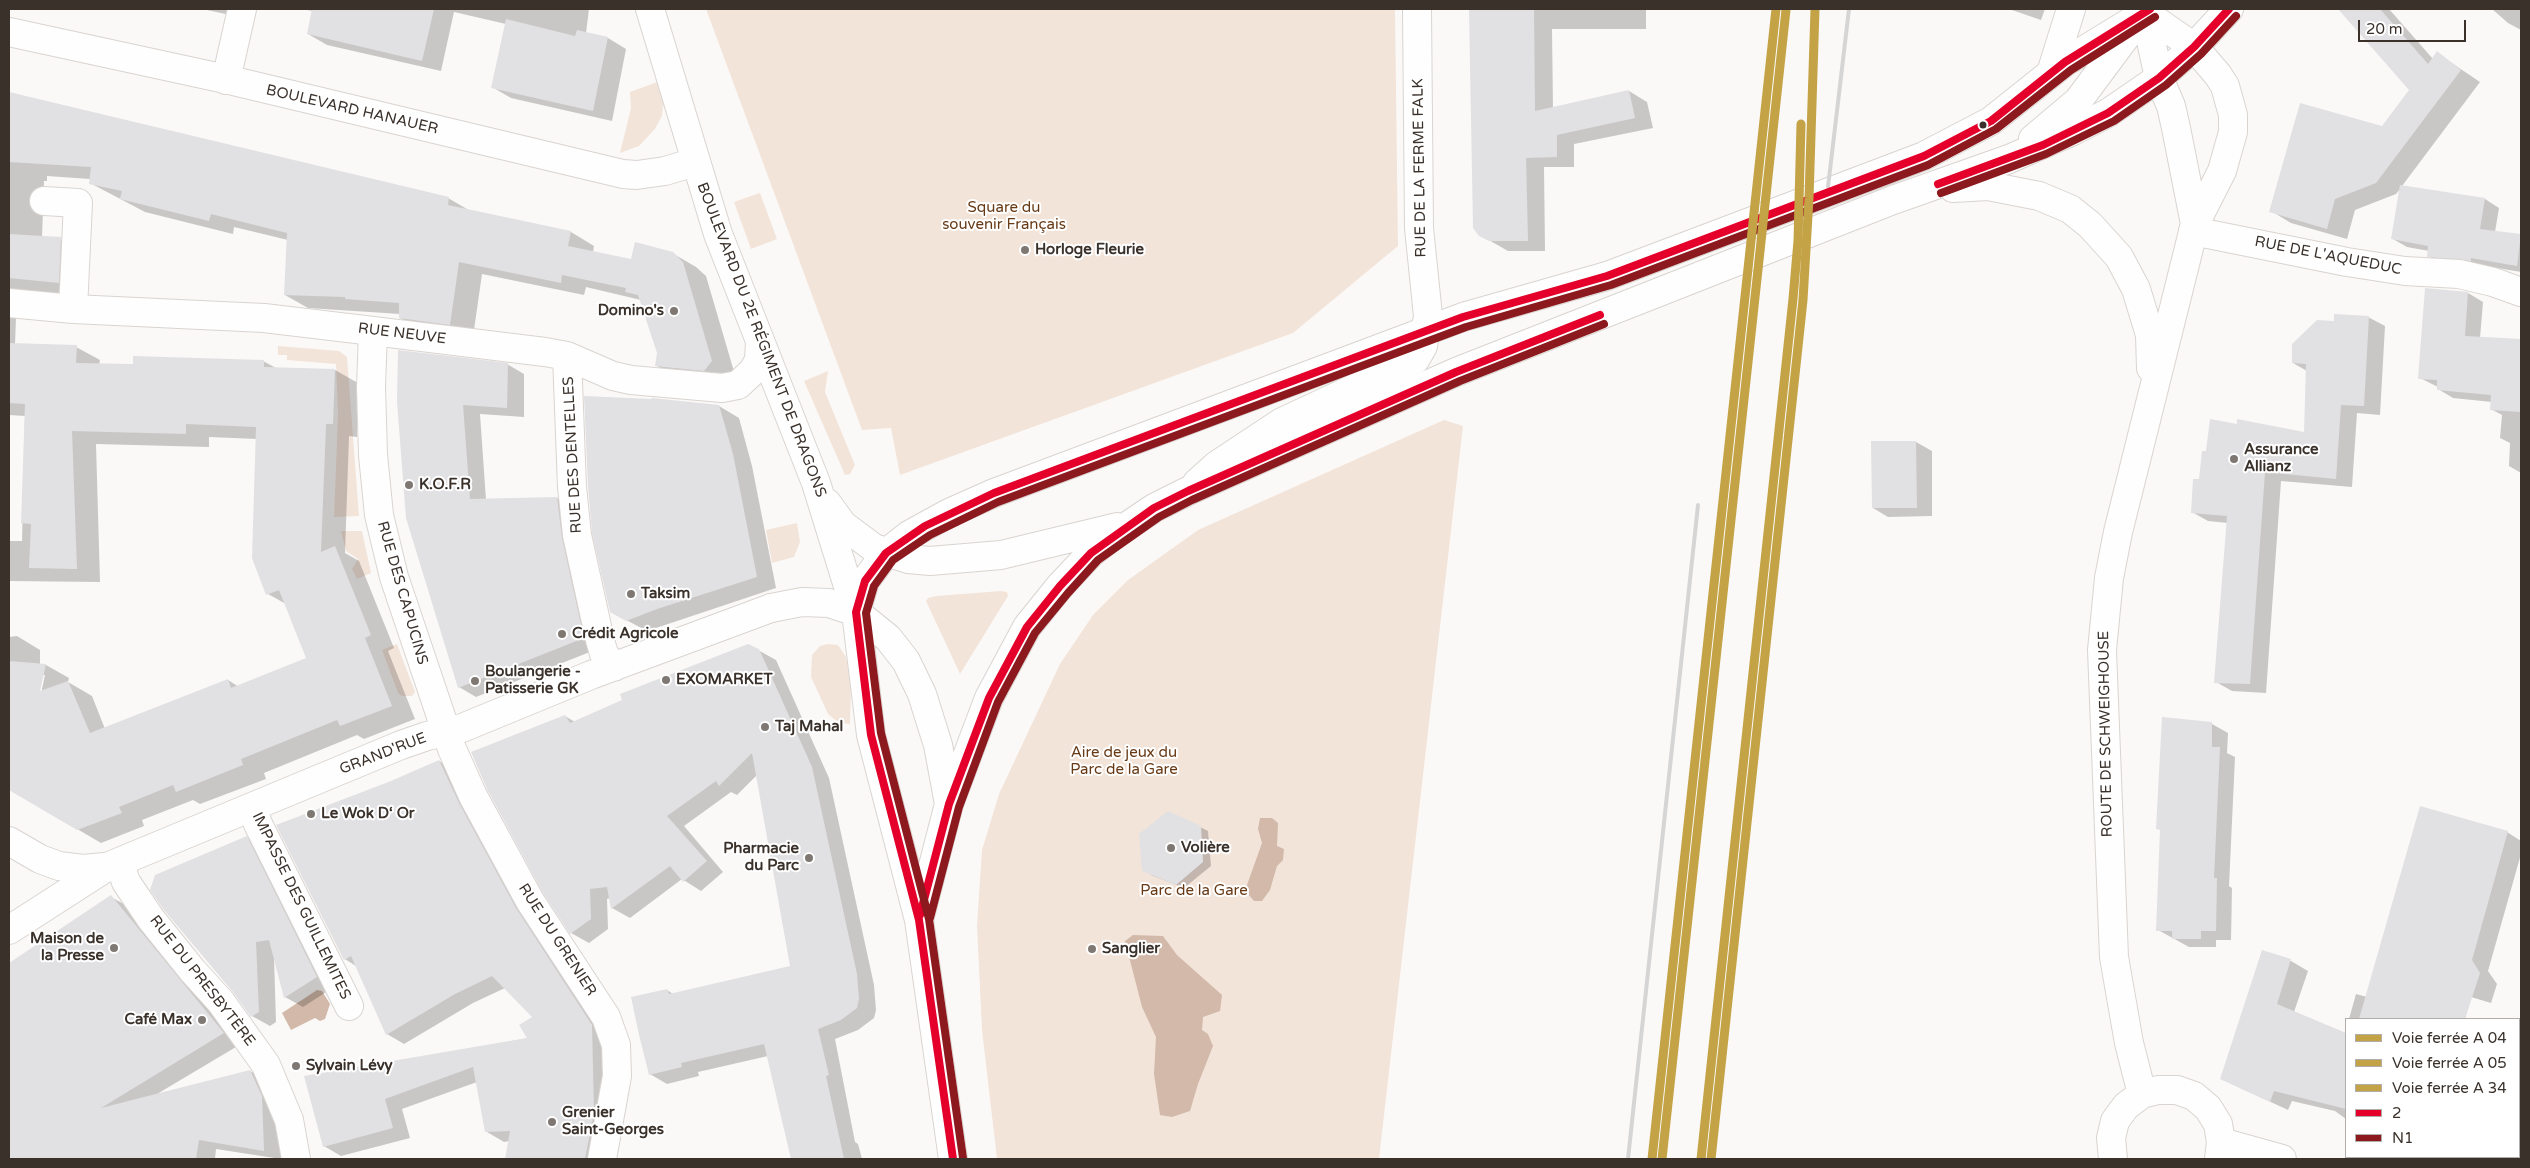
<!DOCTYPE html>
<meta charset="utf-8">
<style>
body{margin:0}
#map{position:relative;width:2530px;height:1168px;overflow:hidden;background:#fbf9f7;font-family:"Varela Round",sans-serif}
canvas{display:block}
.frame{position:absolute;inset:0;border:10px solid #3a312b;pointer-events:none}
.legend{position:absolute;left:2345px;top:1018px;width:175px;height:140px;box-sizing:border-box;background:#fff;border:1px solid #b0adaa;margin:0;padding:6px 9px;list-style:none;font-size:15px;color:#3a312b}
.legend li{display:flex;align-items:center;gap:10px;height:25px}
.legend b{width:25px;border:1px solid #b0adaa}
.scale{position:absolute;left:2358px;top:20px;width:108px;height:22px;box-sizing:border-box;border:2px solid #3a312b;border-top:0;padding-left:6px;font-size:15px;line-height:18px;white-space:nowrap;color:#3a312b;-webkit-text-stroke:4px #fff;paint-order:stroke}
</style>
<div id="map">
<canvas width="2530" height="1168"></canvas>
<div class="frame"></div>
<ul class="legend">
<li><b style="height:6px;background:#c3a346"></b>Voie ferrée A 04</li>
<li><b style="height:6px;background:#c3a346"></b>Voie ferrée A 05</li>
<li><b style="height:6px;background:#c3a346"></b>Voie ferrée A 34</li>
<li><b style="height:6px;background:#e4002b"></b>2</li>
<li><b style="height:6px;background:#8c191e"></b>N1</li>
</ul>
<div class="scale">20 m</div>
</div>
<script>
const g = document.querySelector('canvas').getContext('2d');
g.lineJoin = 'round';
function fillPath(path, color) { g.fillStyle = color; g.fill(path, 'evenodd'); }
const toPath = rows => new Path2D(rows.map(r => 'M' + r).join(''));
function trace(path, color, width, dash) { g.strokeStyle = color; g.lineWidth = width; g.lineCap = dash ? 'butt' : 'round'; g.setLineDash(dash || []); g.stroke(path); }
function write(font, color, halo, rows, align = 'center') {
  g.font = font + ' "Varela Round",sans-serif'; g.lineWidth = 4; g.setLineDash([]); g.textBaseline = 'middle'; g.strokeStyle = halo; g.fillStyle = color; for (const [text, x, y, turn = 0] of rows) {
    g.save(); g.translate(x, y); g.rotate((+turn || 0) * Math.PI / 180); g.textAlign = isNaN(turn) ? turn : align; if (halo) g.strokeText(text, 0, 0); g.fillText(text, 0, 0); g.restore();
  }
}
fillPath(toPath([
 [706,9,1395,9,1398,246,1293,333,900,475,891,428,862,430],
 [660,81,664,98,662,116,655,129,639,146,620,153,631,108,630,92],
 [760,193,777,239,751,249,734,202],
 [278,346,339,351,347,357,359,516,334,517,338,414,336,364,287,360,287,355,278,355],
 [828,371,825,392,855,465,850,474,845,475,804,381],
 [1444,420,1463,426,1379,1159,997,1159,982,1030,977,926,982,850,999,794,1060,664,1093,615,1128,580,1198,530],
 [797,523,800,542,794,557,772,563,766,530],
 [341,531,362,531,371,573,357,579,352,569,358,559,346,551],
 [1001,591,1007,592,1008,596,960,674,926,601,928,598,936,596],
 [397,644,415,692,412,696,402,696,398,693,382,650],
 [828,644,838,645,846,657,851,685,850,724,839,723,828,714,811,677,812,655,820,646]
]), '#f3e4da');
fillPath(toPath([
 [1260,818,1272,818,1278,823,1277,846,1284,849,1283,860,1277,866,1270,890,1262,901,1254,901,1249,895,1247,885,1262,843,1258,829],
 [1133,935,1163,936,1177,955,1222,995,1220,1011,1203,1017,1202,1030,1208,1034,1213,1046,1198,1084,1190,1111,1172,1117,1160,1115,1154,1074,1156,1037,1142,1007,1125,941],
 [317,990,322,991,330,1004,325,1019,320,1021,315,1018,291,1030,282,1013]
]), '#d2b9a9');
fillPath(toPath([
 [202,9,236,9,235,16],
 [301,9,589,9,586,33,608,38,626,49,612,121,511,98,492,87,506,24,454,12,441,71,327,45,308,34,313,11],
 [1471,9,1646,9,1646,29,1552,29,1553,108,1629,91,1647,102,1653,128,1574,144,1574,167,1544,167,1545,251,1508,251,1480,235,1474,227],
 [2009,9,2045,9,2041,20],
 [2339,9,2389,9,2433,59,2437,53,2480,82,2402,186,2485,199,2499,208,2495,232,2521,235,2521,272,2485,266,2485,268,2443,264,2428,256,2429,251,2407,247,2393,239,2401,188,2396,194,2355,210,2347,239,2291,223,2271,211,2382,128,2410,90],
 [2492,9,2521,9,2521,30,2508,23],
 [9,93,448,198,472,212,571,232,594,246,593,252,632,260,672,253,696,267,706,276,735,375,680,379,657,366,658,353,641,300,586,287,584,295,482,274,473,337,424,331,400,318,400,314,308,308,285,295,288,240,234,227,233,234,145,212,90,183,90,179,47,176,47,181,44,181,42,238,60,239,84,252,82,295,17,290,15,345,76,347,100,360,99,365,263,361,276,368,335,370,358,383,357,437,349,436,345,553,359,561,394,648,388,651,415,719,364,739,357,735,264,773,266,779,200,804,193,800,142,820,144,826,101,843,9,789,9,637,17,636,40,650,40,665,46,665,69,678,68,682,92,696,105,729,228,680,239,687,308,659,286,604,268,594,257,439,209,437,209,447,96,444,100,582,9,581,9,541,22,541,25,416,9,415],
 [42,675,45,675,40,698,37,697],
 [2468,293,2483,302,2480,338,2521,340,2521,473,2509,466,2510,443,2500,438,2502,415,2491,409,2492,402,2453,398,2438,389,2438,387,2420,378],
 [2368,317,2385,326,2380,415,2357,413,2352,487,2281,481,2266,693,2232,691,2216,682,2228,523,2208,521,2192,512,2200,480,2305,433,2307,371,2293,363,2335,323],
 [400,351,507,364,524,374,524,417,480,414,486,500,557,498,574,508,600,648,476,697,459,687],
 [719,406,739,418,752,466,776,588,647,631,611,612],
 [1916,442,1932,451,1932,516,1888,517,1873,508],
 [758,650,776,660,829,778,874,985,876,1010,874,1018,858,1030,835,1039,855,1142,858,1144,862,1159,792,1159,768,1056,698,1072,699,1076,667,1084,650,1074,667,990,673,994,791,967,757,775,737,795,731,792,684,826,723,872,701,891,682,879,630,918,612,908,610,898,607,899,608,929,589,943,571,933,544,892,565,716,575,722],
 [2212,724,2228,733,2227,753,2235,757,2229,886,2232,888,2231,940,2216,940,2216,947,2189,947,2158,930],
 [439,761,456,771,609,1035,605,1159,506,1159,509,1141,504,1142,487,1132,477,1082,402,1109,410,1138,341,1156,324,1146,306,1077,529,1038,534,1017,505,988,473,1003,404,1044,387,1034,356,966,345,959,392,783],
 [1200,827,1208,831,1211,866,1184,888,1151,875],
 [2507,832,2521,841,2521,854,2488,971,2497,984,2491,1003,2471,997,2465,1019,2349,1019,2356,994,2367,997],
 [246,837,264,848,334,987,303,1007,285,997,274,958,276,1022,270,1026,252,1016],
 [111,897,129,907,241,1044,157,1094,250,1071,268,1081,279,1107,281,1159,216,1149,215,1159,9,1159,9,964],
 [2263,951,2291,961,2308,971,2294,1012,2345,1034,2346,1030,2346,1119,2335,1111,2292,1101,2288,1110,2221,1079],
 [2521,1104,2521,1159,2464,1159,2465,1157,2519,1157,2519,1113]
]), '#0003');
fillPath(toPath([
 [312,9,434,9,422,61,307,34],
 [1469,9,1534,9,1535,111,1629,90,1635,118,1557,135,1557,157,1526,158,1528,241,1489,241,1479,236,1473,228],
 [2338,9,2380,9,2428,64,2437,51,2461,70,2376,183,2335,199,2327,229,2269,212,2300,103,2382,126,2409,90],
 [506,19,575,36,577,30,608,37,593,111,491,88],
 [9,92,449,197,448,205,571,231,568,246,631,259,635,242,673,252,683,262,712,361,704,371,655,366,657,353,638,295,625,292,626,288,562,275,561,283,459,262,450,325,399,318,399,303,345,299,345,297,284,295,287,233,211,214,209,221,120,199,122,191,89,184,91,167,9,162],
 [2400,185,2485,198,2480,229,2521,234,2517,266,2471,258,2471,261,2427,257,2428,246,2391,239],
 [9,234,61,237,59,283,9,278],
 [2425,288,2468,292,2465,336,2521,339,2521,412,2490,410,2491,395,2437,390,2437,380,2418,379],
 [2334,314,2369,316,2364,406,2341,405,2336,479,2265,472,2250,684,2214,683,2227,516,2191,513,2193,479,2199,479,2202,451,2206,451,2210,419,2237,424,2237,419,2304,432,2306,364,2292,363,2292,344,2317,320,2334,321],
 [9,343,77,345,76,363,133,364,133,356,264,360,264,367,335,369,333,424,326,424,321,552,335,546,371,635,365,638,392,706,340,726,337,720,241,759,243,765,176,792,173,785,119,807,122,813,77,830,9,790,9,661,46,664,40,691,68,681,90,733,228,679,231,688,306,658,279,590,266,595,252,558,256,427,186,424,186,434,72,431,77,569,29,568,31,524,21,523,25,404,9,403],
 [398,350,508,363,507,408,463,405,470,499,557,497,562,538,584,638,458,688,406,518,397,402],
 [584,396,651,399,652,398,719,405,733,454,757,577,657,609,626,621,610,612,592,533,588,486],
 [1871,441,1916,441,1917,508,1872,508],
 [748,644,759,649,812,767,857,974,859,999,857,1008,841,1020,818,1029,829,1075,826,1076,844,1159,791,1159,764,1044,681,1063,682,1067,649,1075,639,1035,631,997,667,989,669,994,790,966,752,753,719,786,716,781,667,816,707,861,683,882,670,866,611,909,607,887,590,889,591,919,570,934,543,893,487,789,471,752,565,715,570,723,622,700,620,694],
 [2162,717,2212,722,2212,747,2220,747,2214,878,2217,878,2216,931,2201,931,2201,939,2172,939,2172,931,2156,931,2160,830,2156,829],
 [439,760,459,803,516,908,592,1025,594,1112,585,1159,505,1159,510,1131,485,1132,473,1067,385,1099,393,1128,323,1147,304,1076,527,1038,519,1025,532,1017,492,976,455,994,386,1035,351,956,344,960,276,825,391,781],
 [2420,806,2508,831,2472,960,2480,973,2465,1019,2359,1019],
 [1168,811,1201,826,1203,862,1176,885,1142,871,1139,834],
 [247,836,317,977,284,998,269,940,256,942,259,1012,251,1017,233,992,164,910,150,890,155,875],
 [111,895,224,1033,101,1108,250,1070,262,1096,264,1151,199,1140,196,1159,9,1159,9,963],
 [2262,950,2291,959,2277,1004,2346,1033,2346,1109,2274,1091,2270,1102,2220,1079]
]), '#e1e0e3');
const street = toPath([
 [9,32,221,78,623,174,637,175,665,171,695,162],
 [2051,73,2071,9],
 [226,80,242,9],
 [44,201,78,203,73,309],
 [2193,231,2347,262,2405,271,2459,274,2493,282,2521,292],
 [9,303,73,309,264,318,373,331,545,352,567,356,613,376,631,380,722,388,738,385,753,371,759,360,760,342],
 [373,331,371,387,373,455,379,515,394,577,452,749,473,796,530,901,606,1017,616,1045,617,1076,602,1159],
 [567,356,572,487,577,535,600,640,604,654,614,667],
 [252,807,258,824,349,1006],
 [9,841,40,859,59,866,83,869,105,867],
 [122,862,122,870,126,882,151,919,192,970,221,1002,266,1065,289,1120,296,1159],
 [9,930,107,867,401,745,427,736,462,728,591,675,771,608]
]);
const secondary = toPath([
 [1197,483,1217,465,1282,422,1415,360,1423,346,1428,316,1419,228,1417,9]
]);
const primary = toPath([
 [650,9,718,234,816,483,856,612,871,735,919,920,953,1159],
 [2145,13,2194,47,2218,75,2225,86,2233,115,2233,132,2222,171,2195,224],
 [2033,139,2078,101,2133,27],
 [1953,188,1988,186,2039,196,2070,209,2090,225,2119,257,2136,289,2150,335,2151,368],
 [827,503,843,525,874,548,908,559,930,561,1001,555,1117,527],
 [771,608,802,602,829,603,856,612,888,638,906,661,922,694,938,745,949,804],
 [856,612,865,581,886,553,909,535,949,513,994,493,1463,317,1607,276,1924,156,1991,121,2065,62,2145,13],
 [919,920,949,804,989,698,1027,627,1060,586,1091,553,1111,537,1154,508,1188,491,1456,372,1893,200,2009,159,2073,131,2108,113,2159,78,2194,47,2229,9],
 [2142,1094,2129,1043,2114,957,2102,650,2109,578,2118,532,2195,224,2176,128,2171,106,2159,78,2145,13],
 [2221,1142,2282,1159],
 [2113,1159,2111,1138,2115,1121,2126,1106,2142,1094,2158,1090,2177,1090,2194,1096,2208,1108,2218,1124,2221,1142,2219,1159]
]);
trace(street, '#d9d4d0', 30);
trace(secondary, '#d9d4d0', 30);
trace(primary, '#d9d4d0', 30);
trace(street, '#fefefe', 28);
trace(secondary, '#fefefe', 28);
trace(primary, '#fefefe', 28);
trace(toPath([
 [1828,187,1849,9],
 [1628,1159,1698,505]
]), '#d6d5d5', 4);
trace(toPath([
 [1938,184,2043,145,2108,113,2159,78,2194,47,2229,9],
 [920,915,949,804,989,698,1027,627,1060,586,1091,553,1154,508,1188,491,1456,372,1600,315],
 [953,1159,919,920,871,735,856,612,865,581,886,553,925,526,994,493,1463,317,1607,276,1924,156,1991,121,2065,62,2150,9]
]), '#e4002b', 8);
trace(toPath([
 [1941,193,2046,154,2114,121,2166,85,2201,54,2236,16],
 [930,918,959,807,998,702,1035,633,1068,593,1098,560,1159,517,1192,500,1460,381,1604,324],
 [963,1158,929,919,881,733,866,613,874,586,893,560,930,535,998,502,1466,327,1611,285,1928,165,1996,129,2071,70,2155,17]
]), '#8c191e', 8);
trace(toPath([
 [1652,1159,1776,9],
 [1701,1159,1793,299,1798,241,1801,124]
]), '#c3a346', 9);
trace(toPath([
 [1711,1159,1803,300,1809,198,1815,9]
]), '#c3a346', 9);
trace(toPath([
 [1662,1159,1786,10]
]), '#c3a346', 9);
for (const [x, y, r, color] of [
 [1983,125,4.5,"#3a312b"],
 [1025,250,5,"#7e7772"],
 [674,311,5,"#7e7772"],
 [2234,459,5,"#7e7772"],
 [409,485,5,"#7e7772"],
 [631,594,5,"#7e7772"],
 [562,634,5,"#7e7772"],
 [666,680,5,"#7e7772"],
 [475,681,5,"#7e7772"],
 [765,727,5,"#7e7772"],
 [311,814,5,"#7e7772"],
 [1171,848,5,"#7e7772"],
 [809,858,5,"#7e7772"],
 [114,948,5,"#7e7772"],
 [1092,949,5,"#7e7772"],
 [202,1020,5,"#7e7772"],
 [296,1066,5,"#7e7772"],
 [552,1122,5,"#7e7772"]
]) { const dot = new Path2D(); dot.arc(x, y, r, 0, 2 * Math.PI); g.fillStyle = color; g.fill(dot); trace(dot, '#fff', 2); }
write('15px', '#3a312b', '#fff', [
 ["BOULEVARD HANAUER",352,110,13],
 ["RUE DE LA FERME FALK",1420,168,-91],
 ["RUE DE L'AQUEDUC",2328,256,11],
 ["RUE NEUVE",402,334,7],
 ["BOULEVARD DU 2E RÉGIMENT DE DRAGONS",761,340,69],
 ["RUE DES DENTELLES",573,455,-93],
 ["RUE DES CAPUCINS",402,593,74],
 ["ROUTE DE SCHWEIGHOUSE",2106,734,-91],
 ["GRAND'RUE",383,754,-21],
 ["IMPASSE DES GUILLEMITES",301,906,64],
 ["RUE DU GRENIER",557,940,57],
 ["RUE DU PRESBYTÈRE",202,981,52]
]);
write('15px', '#673915', '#fff', [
 ["Square du",1004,208],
 ["souvenir Français",1004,225],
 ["Aire de jeux du",1124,753],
 ["Parc de la Gare",1124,770],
 ["Parc de la Gare",1194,891]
]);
write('bold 15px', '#3a312b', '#fff', [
 ["Horloge Fleurie",1035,250],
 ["Domino's",664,311,"right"],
 ["Assurance",2244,450],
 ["Allianz",2244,467],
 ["K.O.F.R",419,485],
 ["Taksim",641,594],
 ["Crédit Agricole",572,634],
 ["Boulangerie -",485,672],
 ["Patisserie GK",485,689],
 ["EXOMARKET",676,680],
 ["Taj Mahal",775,727],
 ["Le Wok D‘ Or",321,814],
 ["Volière",1181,848],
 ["Pharmacie",799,849,"right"],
 ["du Parc",799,866,"right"],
 ["Maison de",104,939,"right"],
 ["la Presse",104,956,"right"],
 ["Sanglier",1102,949],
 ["Café Max",192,1020,"right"],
 ["Sylvain Lévy",306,1066],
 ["Grenier",562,1113],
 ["Saint-Georges",562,1130]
], 'left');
</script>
